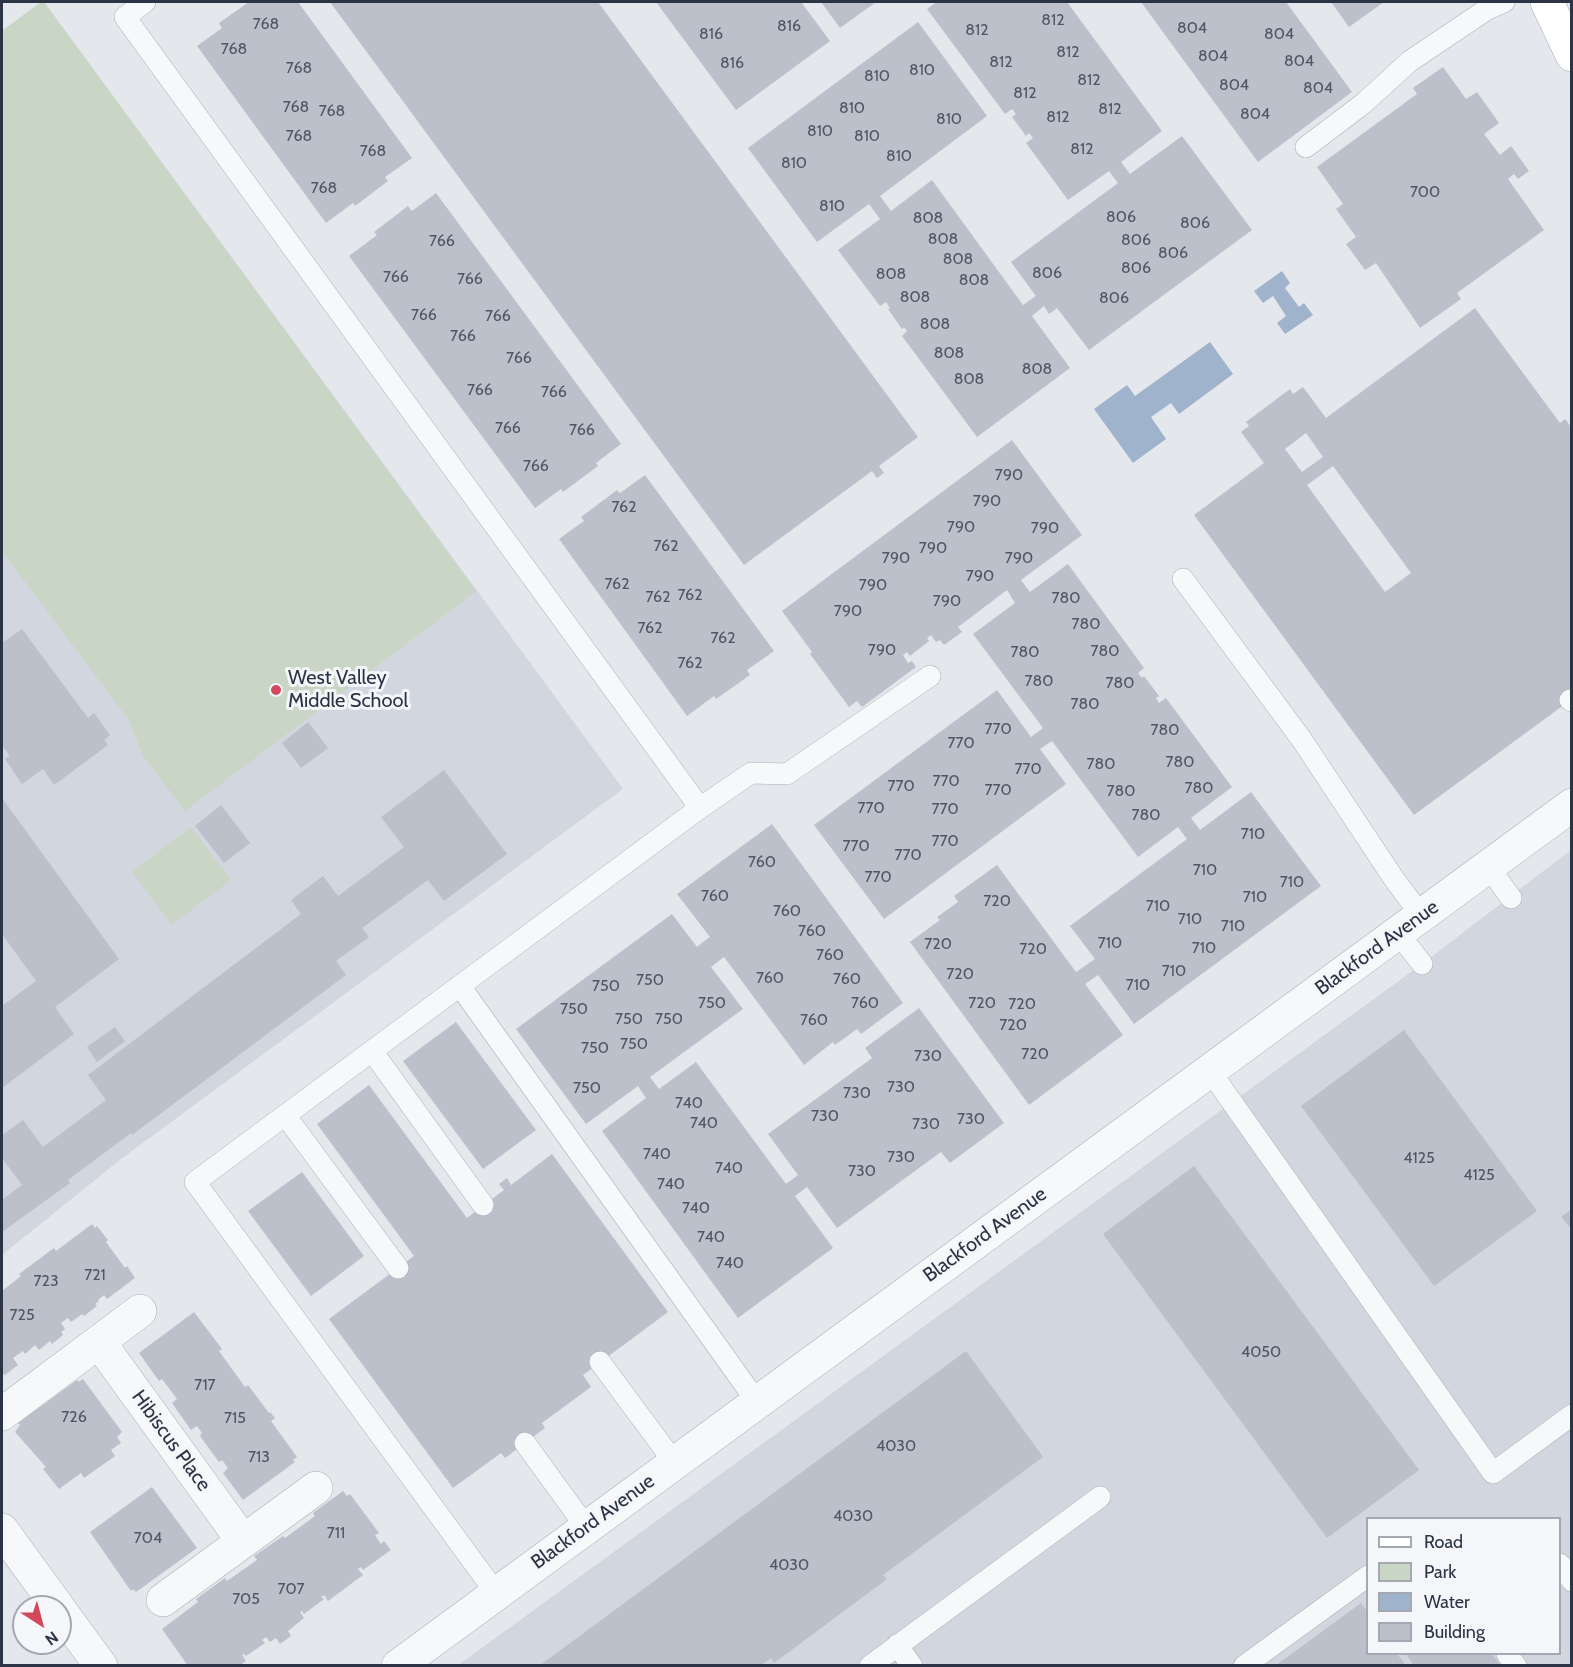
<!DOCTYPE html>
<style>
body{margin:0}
#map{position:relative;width:1573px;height:1667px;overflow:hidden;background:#e4e7ec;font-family:Cabin,sans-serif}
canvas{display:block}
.frame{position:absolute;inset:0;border:3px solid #2b3445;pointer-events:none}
.legend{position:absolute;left:1366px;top:1517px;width:195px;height:138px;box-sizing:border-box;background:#f4f6f9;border:2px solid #a4a8b1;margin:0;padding:8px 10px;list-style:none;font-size:18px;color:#2b3445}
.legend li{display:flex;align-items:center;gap:12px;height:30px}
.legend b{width:30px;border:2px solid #a4a8b1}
.north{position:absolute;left:12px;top:1595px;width:60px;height:60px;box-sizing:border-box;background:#f4f6f9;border:2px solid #a4a8b1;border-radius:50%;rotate:144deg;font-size:16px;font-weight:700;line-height:24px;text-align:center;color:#2b3445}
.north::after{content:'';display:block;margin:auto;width:21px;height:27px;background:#d1495b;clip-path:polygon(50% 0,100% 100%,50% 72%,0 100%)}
</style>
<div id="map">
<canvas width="1573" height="1667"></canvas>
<div class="frame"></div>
<ul class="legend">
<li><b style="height:8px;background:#fff"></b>Road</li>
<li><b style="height:16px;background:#c9d6c5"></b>Park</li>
<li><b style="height:16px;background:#9fb4cc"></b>Water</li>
<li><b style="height:16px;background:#bbc0ca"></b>Building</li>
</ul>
<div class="north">N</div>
</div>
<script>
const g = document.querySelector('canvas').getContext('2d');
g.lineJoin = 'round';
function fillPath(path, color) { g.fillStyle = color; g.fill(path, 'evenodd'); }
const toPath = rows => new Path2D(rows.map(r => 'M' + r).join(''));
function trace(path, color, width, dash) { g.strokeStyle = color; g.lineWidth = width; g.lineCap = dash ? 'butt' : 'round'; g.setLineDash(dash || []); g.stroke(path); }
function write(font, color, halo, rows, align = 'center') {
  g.font = font + ' Cabin,sans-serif'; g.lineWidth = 6; g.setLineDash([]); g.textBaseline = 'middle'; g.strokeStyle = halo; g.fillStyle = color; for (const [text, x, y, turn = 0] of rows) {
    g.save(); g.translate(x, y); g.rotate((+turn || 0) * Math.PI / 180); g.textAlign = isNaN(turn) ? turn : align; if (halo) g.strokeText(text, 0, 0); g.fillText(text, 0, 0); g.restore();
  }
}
fillPath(toPath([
 [41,2,44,2,623,789,121,1159,2,1255,2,31],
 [1571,850,1571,1665,457,1666,1422,964],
 [1368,1518,1560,1518,1560,1654,1368,1654]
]), '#d2d6de');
fillPath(toPath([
 [41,2,44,2,476,591,185,811,142,754,129,720,2,551,2,31],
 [191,827,231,880,172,925,132,872]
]), '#c9d6c5');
fillPath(toPath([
 [1282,271,1290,283,1285,288,1299,307,1304,303,1313,315,1285,334,1277,323,1286,316,1273,296,1263,303,1254,291],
 [1210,342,1233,374,1179,414,1171,403,1151,417,1166,439,1133,463,1094,409,1127,385,1135,396]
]), '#9fb4cc');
fillPath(toPath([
 [249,2,298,2,412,158,385,177,388,181,355,206,353,203,326,223,197,46,222,28,219,23],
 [330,2,598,2,918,437,879,466,884,473,877,478,872,471,744,565],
 [656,2,801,2,830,41,736,110],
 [821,2,876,2,840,28],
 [937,2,1067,2,1162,131,1121,162,1130,174,1182,136,1252,230,1089,350,1057,308,1049,314,1044,306,1032,316,1070,368,977,437,902,336,907,331,904,327,902,329,888,309,890,308,886,302,880,306,838,250,880,219,869,204,817,242,748,148,918,22,987,116,880,196,891,211,932,180,1023,305,1036,296,1011,262,1118,183,1109,171,1068,200,1026,143,1033,138,1029,133,1026,136,1012,117,1016,114,1012,109,1005,114,927,9],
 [1141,2,1286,2,1352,92,1258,162],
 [1331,2,1384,2,1349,27],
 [1443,67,1466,99,1477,92,1499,123,1484,134,1500,155,1511,146,1529,171,1518,179,1514,174,1508,179,1544,230,1457,293,1461,299,1420,328,1376,263,1365,270,1346,244,1356,237,1336,209,1343,204,1317,167,1417,94,1413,88],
 [436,193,621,444,596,463,598,466,563,492,561,489,535,508,349,256,377,235,374,232,408,206,412,211],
 [1475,308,1560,423,1565,419,1572,428,1572,699,1414,815,1194,515,1264,463,1241,432,1249,426,1246,422,1290,389,1293,394,1303,387,1326,418],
 [1306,433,1323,457,1302,472,1285,449],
 [1333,466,1411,573,1385,592,1307,485],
 [1012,440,1082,535,1021,580,1030,592,1068,564,1144,668,1138,673,1142,678,1144,676,1159,696,1156,698,1159,703,1166,698,1232,787,1191,818,1200,830,1251,792,1321,886,1134,1024,1098,975,1085,984,1123,1035,1029,1105,910,942,940,920,937,917,958,902,954,896,997,865,1076,972,1095,959,1070,926,1187,839,1178,827,1138,857,1052,741,1040,749,1066,784,884,919,814,825,997,690,1031,737,1043,728,973,634,1015,603,1007,590,958,627,962,632,944,645,940,640,936,642,931,635,927,638,929,641,910,656,907,652,903,655,908,663,912,661,916,667,862,707,857,701,849,707,810,654,812,652,782,611],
 [645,475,774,651,747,670,750,675,716,699,714,696,687,716,559,539,584,521,581,517,617,490,620,493],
 [22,629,88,718,94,713,110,735,104,740,108,745,54,785,43,769,22,784,5,759,10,756,3,747,2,748,2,643],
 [308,722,328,748,301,768,282,743],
 [444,770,507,854,444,901,428,880,362,928,369,937,336,961,346,975,132,1135,131,1133,68,1180,70,1183,2,1232,2,1200,22,1185,2,1158,2,1135,23,1120,43,1147,106,1100,88,1075,301,914,291,900,323,876,338,896,404,847,381,817],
 [2,798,119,959,55,1007,74,1034,2,1088,2,1006,36,981,2,934],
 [221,805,250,843,224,863,195,826],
 [772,824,903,1003,861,1034,857,1029,835,1045,833,1042,804,1065,724,957,711,967,743,1009,650,1077,659,1089,696,1062,786,1184,798,1175,768,1134,872,1058,865,1048,919,1008,1004,1123,950,1163,941,1152,837,1228,807,1187,795,1196,833,1248,738,1318,602,1131,646,1098,638,1086,586,1124,516,1029,672,914,697,947,703,942,710,937,677,894],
 [456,1022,536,1130,483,1169,403,1061],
 [115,1027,125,1041,97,1062,87,1047],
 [1404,1030,1537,1211,1434,1286,1301,1106],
 [369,1085,467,1218,504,1190,499,1184,507,1178,511,1185,552,1154,668,1312,583,1375,591,1387,542,1423,545,1428,505,1458,501,1453,453,1488,329,1319,414,1256,317,1124],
 [1194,1166,1419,1470,1327,1538,1103,1234],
 [302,1172,364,1256,311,1296,248,1211],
 [1572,1209,1572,1230,1561,1217],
 [92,1224,95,1228,97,1226,108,1240,106,1242,125,1268,127,1266,135,1278,107,1299,104,1295,98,1300,99,1301,95,1304,97,1306,84,1316,82,1314,71,1322,68,1318,61,1323,65,1329,61,1332,63,1335,52,1344,50,1341,39,1350,35,1345,25,1354,23,1351,13,1358,18,1365,5,1375,2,1373,2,1291,21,1276,19,1274,54,1248,56,1251],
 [194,1312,222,1349,219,1351,245,1387,248,1385,269,1413,270,1412,275,1418,271,1421,297,1457,293,1460,295,1462,243,1500,223,1473,228,1468,222,1460,219,1462,200,1436,202,1433,197,1426,191,1430,172,1403,177,1399,162,1379,159,1381,139,1353],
 [966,1351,1043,1457,883,1575,887,1579,774,1663,771,1658,760,1666,539,1666],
 [83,1379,122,1432,117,1437,121,1443,111,1450,115,1456,84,1478,81,1473,59,1489,43,1469,46,1467,15,1432,20,1425,18,1423,77,1380,78,1382],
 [152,1487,197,1548,136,1592,133,1589,131,1591,90,1532],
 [343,1491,347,1496,350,1494,379,1533,375,1535,381,1544,384,1541,391,1550,363,1570,361,1567,358,1569,363,1575,328,1601,324,1595,321,1597,324,1599,304,1614,302,1611,300,1612,304,1618,288,1631,291,1636,280,1644,276,1638,270,1642,266,1637,262,1640,265,1643,246,1656,244,1654,242,1655,246,1661,239,1666,188,1666,162,1629,198,1602,196,1599,225,1578,227,1581,257,1560,254,1556,283,1536,285,1538,315,1516,313,1513],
 [1361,1603,1368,1613,1368,1654,1397,1654,1405,1664,1403,1666,1275,1666],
 [1406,1654,1492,1654,1501,1666,1414,1666]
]), '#bbc0ca');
const service = toPath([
 [145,2,125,17,700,808,195,1182,496,1593],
 [1306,147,1364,103,1410,61,1486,10,1504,2],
 [1183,579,1302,740,1394,879,1421,915],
 [1570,700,1572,701],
 [700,808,751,773,787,774,930,676],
 [1488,866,1511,898],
 [1398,933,1422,964],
 [460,986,757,1402],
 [372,1051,483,1205],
 [1210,1071,1493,1473,1572,1415],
 [285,1115,398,1268],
 [600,1362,674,1462],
 [525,1443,586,1527],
 [1560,1564,1572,1581],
 [897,1645,912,1666],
 [1507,1654,1516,1666],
 [870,1666,1100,1497],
 [1244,1666,1368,1576]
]);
const minor = toPath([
 [99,1342,243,1541],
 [2,1414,140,1311],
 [2,1530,58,1607],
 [163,1600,316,1488],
 [60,1610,101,1666],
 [398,1666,1572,805]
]);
const primary = toPath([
 [1547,2,1572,55]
]);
trace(service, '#a9aeb7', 22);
trace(minor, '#a9aeb7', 34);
trace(primary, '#a3abb8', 34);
trace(service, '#f7f8fa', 21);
trace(minor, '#f7f8fa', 33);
trace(primary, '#fff', 33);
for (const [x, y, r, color] of [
 [276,690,6,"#d1495b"]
]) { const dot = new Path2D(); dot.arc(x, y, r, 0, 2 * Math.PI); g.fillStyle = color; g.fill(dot); trace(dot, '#f4f6f9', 2); }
write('16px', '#4f5766', null, [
 ["812",1053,20],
 ["768",266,24],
 ["816",789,26],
 ["804",1192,28],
 ["812",977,30],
 ["816",711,34],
 ["804",1279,34],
 ["768",234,49],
 ["812",1068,52],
 ["804",1213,56],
 ["804",1299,61],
 ["812",1001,62],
 ["816",732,63],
 ["768",299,68],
 ["810",922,70],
 ["810",877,76],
 ["812",1089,80],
 ["804",1234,85],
 ["804",1318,88],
 ["812",1025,93],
 ["768",296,107],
 ["810",852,108],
 ["812",1110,109],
 ["768",332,111],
 ["804",1255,114],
 ["812",1058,117],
 ["810",949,119],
 ["810",820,131],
 ["768",299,136],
 ["810",867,136],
 ["812",1082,149],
 ["768",373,151],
 ["810",899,156],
 ["810",794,163],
 ["768",324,188],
 ["700",1425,192],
 ["810",832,206],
 ["806",1121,217],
 ["808",928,218],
 ["806",1195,223],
 ["808",943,239],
 ["806",1136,240],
 ["766",442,241],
 ["806",1173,253],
 ["808",958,259],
 ["806",1136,268],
 ["806",1047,273],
 ["808",891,274],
 ["766",396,277],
 ["766",470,279],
 ["808",974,280],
 ["808",915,297],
 ["806",1114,298],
 ["766",424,315],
 ["766",498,316],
 ["808",935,324],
 ["766",463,336],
 ["808",949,353],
 ["766",519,358],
 ["808",1037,369],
 ["808",969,379],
 ["766",480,390],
 ["766",554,392],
 ["766",508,428],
 ["766",582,430],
 ["766",536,466],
 ["790",1009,475],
 ["790",987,501],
 ["762",624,507],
 ["790",961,527],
 ["790",1045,528],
 ["762",666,546],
 ["790",933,548],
 ["790",896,558],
 ["790",1019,558],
 ["790",980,576],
 ["762",617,584],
 ["790",873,585],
 ["762",690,595],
 ["762",658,597],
 ["780",1066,598],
 ["790",947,601],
 ["790",848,611],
 ["780",1086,624],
 ["762",650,628],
 ["762",723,638],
 ["790",882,650],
 ["780",1105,651],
 ["780",1025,652],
 ["762",690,663],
 ["780",1039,681],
 ["780",1120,683],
 ["780",1085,704],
 ["770",998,729],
 ["780",1165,730],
 ["770",961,743],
 ["780",1180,762],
 ["780",1101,764],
 ["770",1028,769],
 ["770",946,781],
 ["770",901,786],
 ["780",1199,788],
 ["770",998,790],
 ["780",1121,791],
 ["770",871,808],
 ["770",945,809],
 ["780",1146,815],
 ["710",1253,834],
 ["770",945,841],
 ["770",856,846],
 ["770",908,855],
 ["760",762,862],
 ["710",1205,870],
 ["770",878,877],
 ["710",1292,882],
 ["760",715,896],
 ["710",1255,897],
 ["720",997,901],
 ["710",1158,906],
 ["760",787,911],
 ["710",1190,919],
 ["710",1233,926],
 ["760",812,931],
 ["710",1110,943],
 ["720",938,944],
 ["710",1204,948],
 ["720",1033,949],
 ["760",830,955],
 ["710",1174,971],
 ["720",960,974],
 ["760",770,978],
 ["760",847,979],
 ["750",650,980],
 ["710",1138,985],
 ["750",606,986],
 ["750",712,1003],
 ["760",865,1003],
 ["720",982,1003],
 ["720",1022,1004],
 ["750",574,1009],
 ["750",629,1019],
 ["750",669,1019],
 ["760",814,1020],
 ["720",1013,1025],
 ["750",634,1044],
 ["750",595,1048],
 ["720",1035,1054],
 ["730",928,1056],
 ["730",901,1087],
 ["750",587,1088],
 ["730",857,1093],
 ["740",689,1103],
 ["730",825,1116],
 ["730",971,1119],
 ["740",704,1123],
 ["730",926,1124],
 ["740",657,1154],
 ["730",901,1157],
 ["4125",1419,1158],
 ["740",729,1168],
 ["730",862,1171],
 ["4125",1479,1175],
 ["740",671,1184],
 ["740",696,1208],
 ["740",711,1237],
 ["740",730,1263],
 ["721",95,1275],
 ["723",46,1281],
 ["725",22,1315],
 ["4050",1261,1352],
 ["717",205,1385],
 ["726",74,1417],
 ["715",235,1418],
 ["4030",896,1446],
 ["713",259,1457],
 ["4030",853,1516],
 ["711",336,1533],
 ["704",148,1538],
 ["4030",789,1565],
 ["707",291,1589],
 ["705",246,1599]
]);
write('20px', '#2b3445', '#f4f6f9', [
 ["West Valley",288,678],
 ["Middle School",288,701]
], 'left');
write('20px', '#2b3445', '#f4f6f9', [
 ["Blackford Avenue",1377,948,-36],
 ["Blackford Avenue",985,1235,-36],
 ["Hibiscus Place",171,1441,54],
 ["Blackford Avenue",593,1522,-36]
]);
</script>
